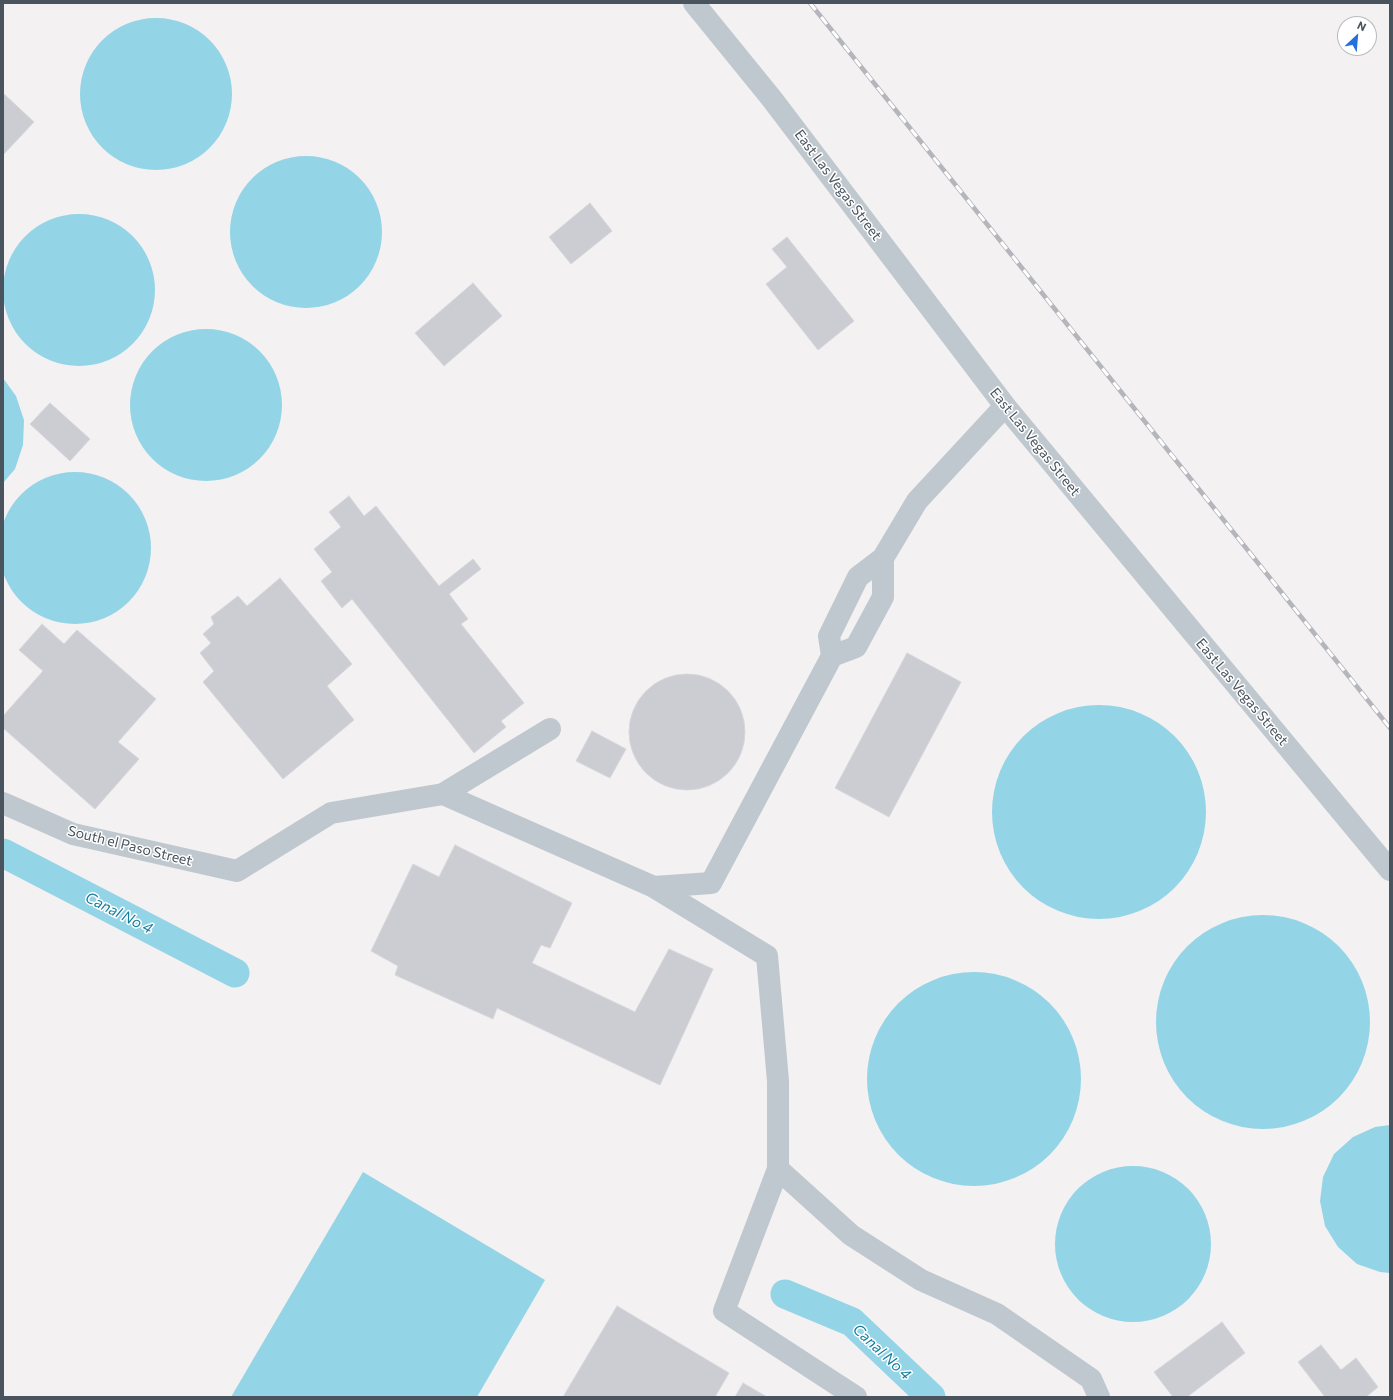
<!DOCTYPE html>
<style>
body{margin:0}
#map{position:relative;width:1393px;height:1400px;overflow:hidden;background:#f3f1f1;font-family:Commissioner,sans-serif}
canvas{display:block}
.frame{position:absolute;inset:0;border:4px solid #4a545e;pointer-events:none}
.north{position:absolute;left:1337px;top:16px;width:40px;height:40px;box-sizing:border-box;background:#fff;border:1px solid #b7bbbf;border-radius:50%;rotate:26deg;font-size:11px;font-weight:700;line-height:16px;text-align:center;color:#4a545e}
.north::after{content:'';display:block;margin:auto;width:14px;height:18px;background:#2671d9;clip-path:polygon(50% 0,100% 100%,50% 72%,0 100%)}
</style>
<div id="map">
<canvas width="1393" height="1400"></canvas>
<div class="frame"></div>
<div class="north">N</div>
</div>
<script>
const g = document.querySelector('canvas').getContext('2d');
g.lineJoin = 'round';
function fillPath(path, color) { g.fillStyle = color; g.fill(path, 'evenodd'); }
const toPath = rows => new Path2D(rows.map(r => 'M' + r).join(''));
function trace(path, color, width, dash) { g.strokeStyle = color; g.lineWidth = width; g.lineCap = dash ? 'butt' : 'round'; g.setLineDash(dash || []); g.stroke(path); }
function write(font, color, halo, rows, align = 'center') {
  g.font = font + ' Commissioner,sans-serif'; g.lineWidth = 3; g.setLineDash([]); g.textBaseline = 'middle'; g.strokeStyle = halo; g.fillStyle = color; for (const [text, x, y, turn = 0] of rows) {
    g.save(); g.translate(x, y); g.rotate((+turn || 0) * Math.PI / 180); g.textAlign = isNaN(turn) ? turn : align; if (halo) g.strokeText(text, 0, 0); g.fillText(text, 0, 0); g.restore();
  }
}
fillPath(toPath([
 '80 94a76 76 0 1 1 152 0a76 76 0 1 1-152 0Z',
 '230 232a76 76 0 1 1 152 0a76 76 0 1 1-152 0Z',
 '3 290a76 76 0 1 1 152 0a76 76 0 1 1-152 0Z',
 '130 405a76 76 0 1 1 152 0a76 76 0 1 1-152 0Z',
 [3,378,16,396,24,420,23,445,15,469,3,483],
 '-1 548a76 76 0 1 1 152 0a76 76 0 1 1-152 0Z',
 '992 812a107 107 0 1 1 214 0a107 107 0 1 1-214 0Z',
 '1156 1022a107 107 0 1 1 214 0a107 107 0 1 1-214 0Z',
 '867 1079a107 107 0 1 1 214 0a107 107 0 1 1-214 0Z',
 [1390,1125,1390,1273,1380,1272,1357,1264,1338,1247,1325,1226,1320,1201,1323,1177,1334,1154,1353,1137,1375,1127],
 '1055 1244a78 78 0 1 1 156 0a78 78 0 1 1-156 0Z',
 [363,1172,545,1280,477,1397,231,1397]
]), '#94d4e7');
trace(toPath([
 [3,853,235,973],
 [785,1294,852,1322,931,1397]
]), '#94d4e7', 29);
const building = toPath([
 [3,93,34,122,3,155,3,93],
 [590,203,612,231,571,264,549,237,590,203],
 [787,237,854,321,818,350,766,284,787,267,772,249,787,237],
 [473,283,502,316,444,366,415,333,473,283],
 [50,403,90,439,70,461,30,424,50,403],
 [349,496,364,516,376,506,439,586,473,559,481,569,449,594,468,619,461,624,524,703,501,721,506,727,474,753,352,599,342,608,321,581,332,572,314,549,341,527,329,512,349,496],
 [280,578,352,664,327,686,354,720,283,779,203,682,214,671,200,653,211,643,203,634,214,624,211,617,238,596,247,606,280,578],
 [42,624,64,644,77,630,156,699,118,742,139,759,95,809,3,728,3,716,43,671,19,650,42,624],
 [907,653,961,682,889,817,835,788,907,653],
 '629 732a58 58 0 1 1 116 0a58 58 0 1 1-116 0Z',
 [592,731,626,749,610,778,576,761,592,731],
 [455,845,572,903,550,948,541,945,532,963,635,1012,669,949,713,969,660,1085,497,1008,493,1019,395,975,398,966,371,951,413,864,439,877,455,845],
 [617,1306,729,1373,715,1397,563,1397,617,1306],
 [1222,1322,1245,1353,1187,1397,1173,1397,1154,1372,1222,1322],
 [1321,1345,1341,1370,1356,1358,1378,1387,1366,1397,1325,1397,1298,1362,1321,1345],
 [743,1383,767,1397,735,1397,743,1383]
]);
fillPath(building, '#cccdd3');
trace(building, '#d6d7dc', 1);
trace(toPath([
 [694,3,772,99,1005,406,1390,870],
 [883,558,883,597,856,647,832,656,829,636,858,577,883,558,917,501,1005,406],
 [443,794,550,729],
 [3,803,73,834,237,871,331,813,443,794,654,887,711,883,832,656],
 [654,887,767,956,778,1081,778,1169,724,1311,856,1397],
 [778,1169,851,1235,921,1280,997,1314,1091,1379,1099,1397]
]), '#c0c8cf', 22);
const rail = toPath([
 [810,3,1390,728]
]);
trace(rail, '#b4b6bb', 4.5);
trace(rail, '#fff', 3, [9]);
write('14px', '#4a545e', '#fff', [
 ["East Las Vegas Street",838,185,53],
 ["East Las Vegas Street",1035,442,51],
 ["East Las Vegas Street",1242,692,50],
 ["South el Paso Street",130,846,14]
]);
write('italic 15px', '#167e9d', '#fff', [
 ["Canal No 4",119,913,27],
 ["Canal No 4",882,1352,43]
]);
</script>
